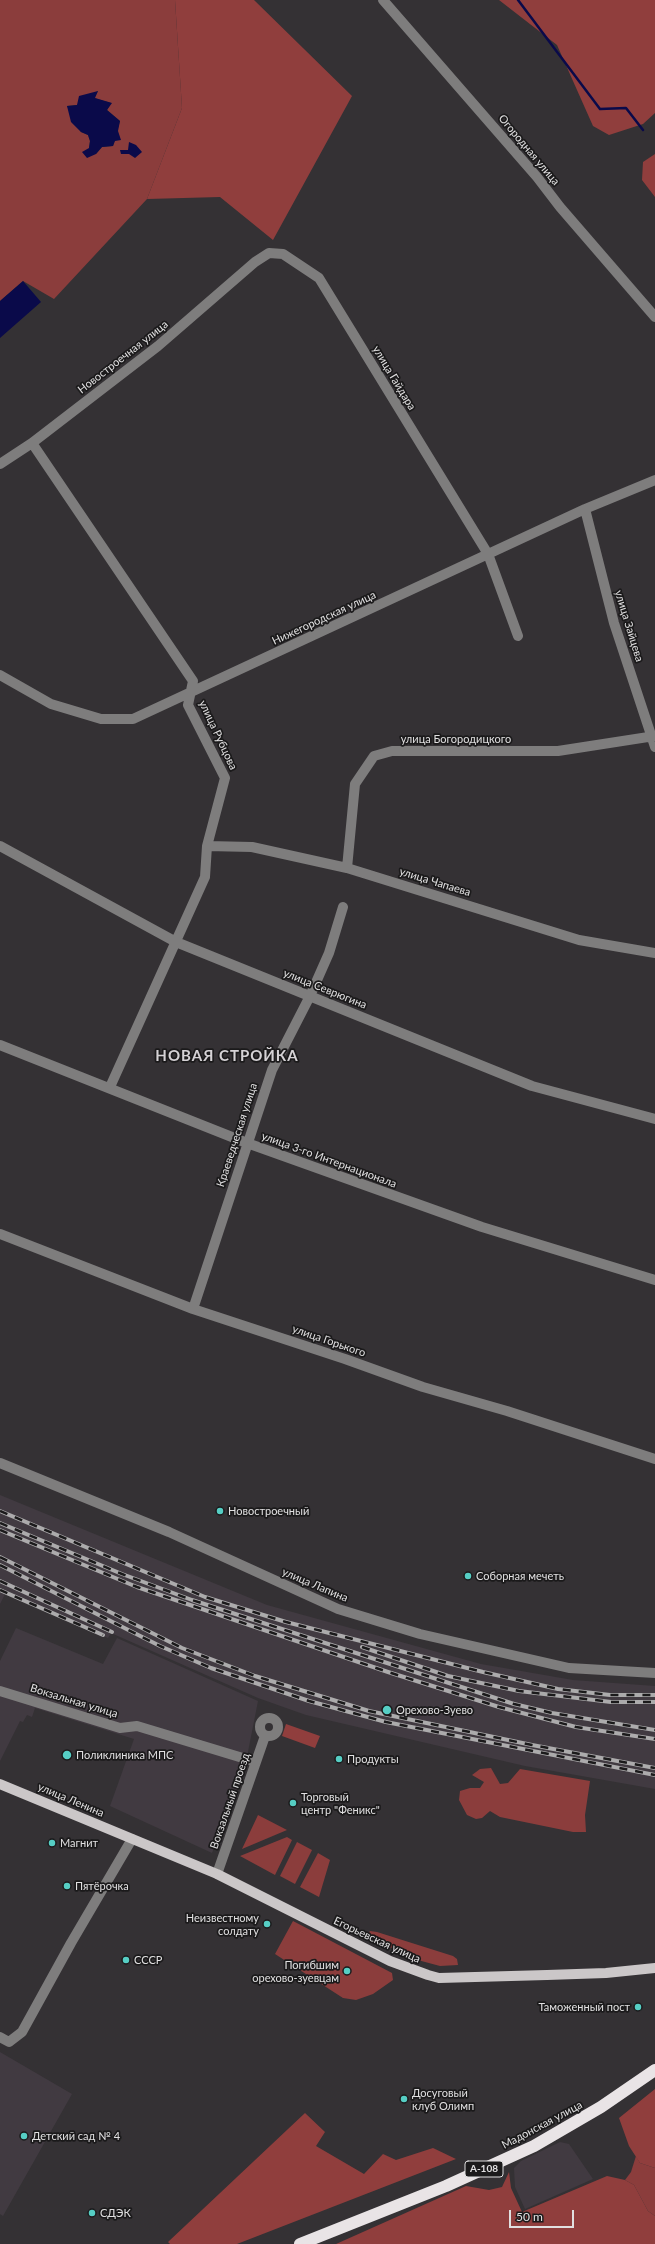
<!DOCTYPE html>
<meta charset="utf-8">
<style>
body{margin:0}
#map{position:relative;width:655px;height:2244px;overflow:hidden;background:#343134;font-family:Lato,sans-serif}
canvas{display:block}
.scale{position:absolute;left:509px;top:2210px;width:65px;height:18px;box-sizing:border-box;border:2px solid #e1e0e1;border-top:0;padding-left:5px;font-size:12px;line-height:14px;white-space:nowrap;color:#e1e0e1;-webkit-text-stroke:3px #1b1a1b;paint-order:stroke}
</style>
<div id="map">
<canvas width="655" height="2244"></canvas>
<div class="scale">50 m</div>
</div>
<script>
const g = document.querySelector('canvas').getContext('2d');
g.lineJoin = 'round';
function fillPath(path, color) { g.fillStyle = color; g.fill(path, 'evenodd'); }
const toPath = rows => new Path2D(rows.map(r => 'M' + r).join(''));
function trace(path, color, width, dash) { g.strokeStyle = color; g.lineWidth = width; g.lineCap = dash ? 'butt' : 'round'; g.setLineDash(dash || []); g.stroke(path); }
function write(font, color, halo, rows, align = 'center') {
  g.font = font + ' Lato,sans-serif'; g.lineWidth = 3.5; g.setLineDash([]); g.textBaseline = 'middle'; g.strokeStyle = halo; g.fillStyle = color; for (const [text, x, y, turn = 0] of rows) {
    g.save(); g.translate(x, y); g.rotate((+turn || 0) * Math.PI / 180); g.textAlign = isNaN(turn) ? turn : align; if (halo) g.strokeText(text, 0, 0); g.fillText(text, 0, 0); g.restore();
  }
}
fillPath(toPath([
 [0,1495,267,1605,481,1664,573,1680,655,1686,655,1789,525,1766,306,1715,258,1698,111,1633,108,1638,5,1594,0,1604],
 [16,1628,103,1664,117,1638,258,1701,244,1772,212,1853,110,1806,134,1739,35,1708,32,1717,27,1715,23,1722,20,1721,0,1761,0,1661],
 [0,2052,72,2094,3,2216,0,2214],
 [560,2142,569,2144,593,2179,525,2209,515,2187,514,2168,521,2161]
]), '#413a41');
fillPath(toPath([
 [0,0,175,0,182,108,147,199,54,299,23,281,0,301],
 [98,91,94,98,111,103,107,110,120,121,113,146,102,147,96,154,89,148,90,141,88,135,81,132,67,106,77,105],
 [491,1768,500,1784,508,1783,520,1769,590,1781,585,1815,586,1832,573,1832,500,1817,490,1811,482,1818,476,1819,467,1815,459,1800,460,1791,470,1788,480,1788,484,1782,472,1775,480,1769],
 [258,1815,287,1830,242,1849],
 [287,1837,292,1840,275,1875,240,1856],
 [297,1842,312,1850,295,1884,280,1876],
 [318,1853,330,1860,319,1897,300,1887],
 [293,1921,392,1973,393,1980,373,1994,356,2000,343,1998,275,1954],
 [370,1931,377,1932,453,1956,457,1959,458,1965,440,1966,414,1959,369,1937,368,1934],
 [636,2156,640,2163,655,2168,655,2216,648,2211,634,2185,625,2180,631,2172]
]), '#8b3d3c');
fillPath(toPath([
 [175,0,254,0,352,96,273,240,220,197,147,199,182,108],
 [499,0,655,0,655,113,643,124,609,135,593,126,557,45],
 [655,154,655,197,642,180,643,162],
 [286,1724,320,1736,315,1748,282,1736],
 [655,2089,655,2168,640,2163,629,2146,619,2118],
 [305,2113,325,2132,316,2146,364,2174,383,2154,396,2160,433,2148,456,2159,237,2244,170,2244,168,2242],
 [509,2172,511,2188,522,2212,607,2176,625,2180,634,2185,648,2211,655,2216,655,2244,336,2244,466,2186,489,2190,502,2187]
]), '#903e3d');
fillPath(toPath([
 [98,91,95,98,112,103,107,110,120,121,118,131,121,140,115,141,113,146,102,147,96,154,87,158,82,152,89,148,90,141,88,135,81,132,71,122,67,106,77,105,79,96],
 [129,142,136,145,142,152,135,158,129,154,121,154,120,150,128,150],
 [23,281,41,302,0,338,0,301]
]), '#0a0a4a');
trace(toPath([
 [518,0,600,109,626,108,643,130]
]), '#0a0a4a', 2.5);
trace(toPath([
 [383,0,537,177,560,207,655,317],
 [32,443,193,681,188,705,225,778,207,846,205,877,110,1087],
 [0,464,32,443,158,346,255,262,269,253,283,254,319,278,488,554,518,636],
 [585,509,614,623,655,747],
 [0,675,51,704,101,719,133,719,585,509,655,480],
 [0,846,176,942,532,1086,655,1119],
 [207,846,252,847,347,868,579,940,655,953],
 [347,868,355,784,374,756,392,751,558,751,655,736],
 [0,1045,247,1143,482,1227,655,1280],
 [0,1234,193,1309,345,1359,423,1387,507,1411,655,1459],
 [193,1309,272,1070,310,996,329,953,343,907],
 [0,1463,169,1532,338,1609,420,1634,569,1668,655,1673],
 [0,1691,120,1728,137,1726,256,1762],
 '260 1727a9 9 0 1 1 18 0a9 9 0 1 1-18 0Z',
 [217,1874,265,1736],
 [0,2037,9,2042,22,2032,71,1943,132,1839]
]), '#7e7d7d', 10);
trace(toPath([
 [0,1784,217,1874,390,1961,428,1975,439,1978,547,1975,606,1973,655,1968]
]), '#cbc7c8', 10);
trace(toPath([
 [300,2244,446,2186,534,2146,601,2107,655,2070]
]), '#e9e4e6', 12);
const rail = toPath([
 [0,1511,205,1597,286,1622,483,1672,558,1689,610,1695,655,1695],
 [0,1523,122,1574,192,1600,514,1704,552,1713,655,1730],
 [0,1530,137,1587,388,1672,499,1707,576,1727,655,1739],
 [0,1557,182,1648,255,1676,369,1711,532,1745,655,1768],
 [0,1565,160,1646,211,1668,309,1701,386,1722,655,1775],
 [0,1581,112,1632],
 [0,1590,103,1635],
 [362,1647,448,1676,519,1691,611,1702,655,1702]
]);
trace(rail, '#acabac', 4);
trace(rail, '#1b1a1b', 2.5, [8]);
for (const [x, y, r, color] of [
 [220,1511,4,"#56cec4"],
 [468,1576,4,"#56cec4"],
 [387,1710,5,"#56cec4"],
 [67,1755,5,"#56cec4"],
 [339,1759,4,"#56cec4"],
 [293,1803,4,"#56cec4"],
 [52,1843,4,"#56cec4"],
 [67,1886,4,"#56cec4"],
 [267,1924,4,"#56cec4"],
 [126,1960,4,"#56cec4"],
 [347,1971,4,"#56cec4"],
 [638,2007,4,"#56cec4"],
 [404,2099,4,"#56cec4"],
 [24,2136,4,"#56cec4"],
 [92,2213,4,"#56cec4"]
]) { const dot = new Path2D(); dot.arc(x, y, r, 0, 2 * Math.PI); g.fillStyle = color; g.fill(dot); trace(dot, '#1b1a1b', 1.5); }
for (const [x, y, w] of [
 [484,2169,38]
]) { const box = new Path2D(); box.roundRect(x - w / 2, y - 8, w, 16, 3); g.fillStyle = '#1b1a1b'; g.fill(box); trace(box, '#e1e0e1', 1); }
write('bold 10px', '#e1e0e1', null, [
 ["А-108",484,2169]
]);
write('11px', '#e1e0e1', '#1b1a1b', [
 ["Огородная улица",529,150,50],
 ["Новостроечная улица",123,357,-38],
 ["улица Гайдара",394,378,59],
 ["Нижегородская улица",324,618,-25],
 ["улица Зайцева",629,626,73],
 ["улица Рубцова",218,735,65],
 ["улица Богородицкого",456,739],
 ["улица Чапаева",435,882,17],
 ["улица Севрюгина",325,989,22],
 ["Краеведческая улица",237,1135,-72],
 ["улица 3-го Интернационала",329,1160,20],
 ["улица Горького",329,1341,19],
 ["улица Лапина",315,1585,23],
 ["Вокзальная улица",74,1701,17],
 ["улица Ленина",71,1800,23],
 ["Вокзальный проезд",230,1801,-71],
 ["Егорьевская улица",377,1940,25],
 ["Мадонская улица",542,2125,-28]
]);
write('11px', '#e1e0e1', '#1b1a1b', [
 ["Новостроечный",228,1511],
 ["Соборная мечеть",476,1576],
 ["Орехово-Зуево",396,1710],
 ["Поликлиника МПС",76,1755],
 ["Продукты",347,1759],
 ["Торговый",301,1797],
 ["центр \"Феникс\"",301,1810],
 ["Магнит",60,1843],
 ["Пятёрочка",75,1886],
 ["Неизвестному",259,1918,"right"],
 ["солдату",259,1931,"right"],
 ["СССР",134,1960],
 ["Погибшим",339,1965,"right"],
 ["орехово-зуевцам",339,1978,"right"],
 ["Таможенный пост",630,2007,"right"],
 ["Досуговый",412,2093],
 ["клуб Олимп",412,2106],
 ["Детский сад № 4",32,2136],
 ["СДЭК",100,2213]
], 'left');
g.letterSpacing = '1px';
write('bold 15px', '#d5d2d5', '#1b1a1b', [
 ["НОВАЯ СТРОЙКА",227,1056]
]);
g.letterSpacing = '0px';
</script>
